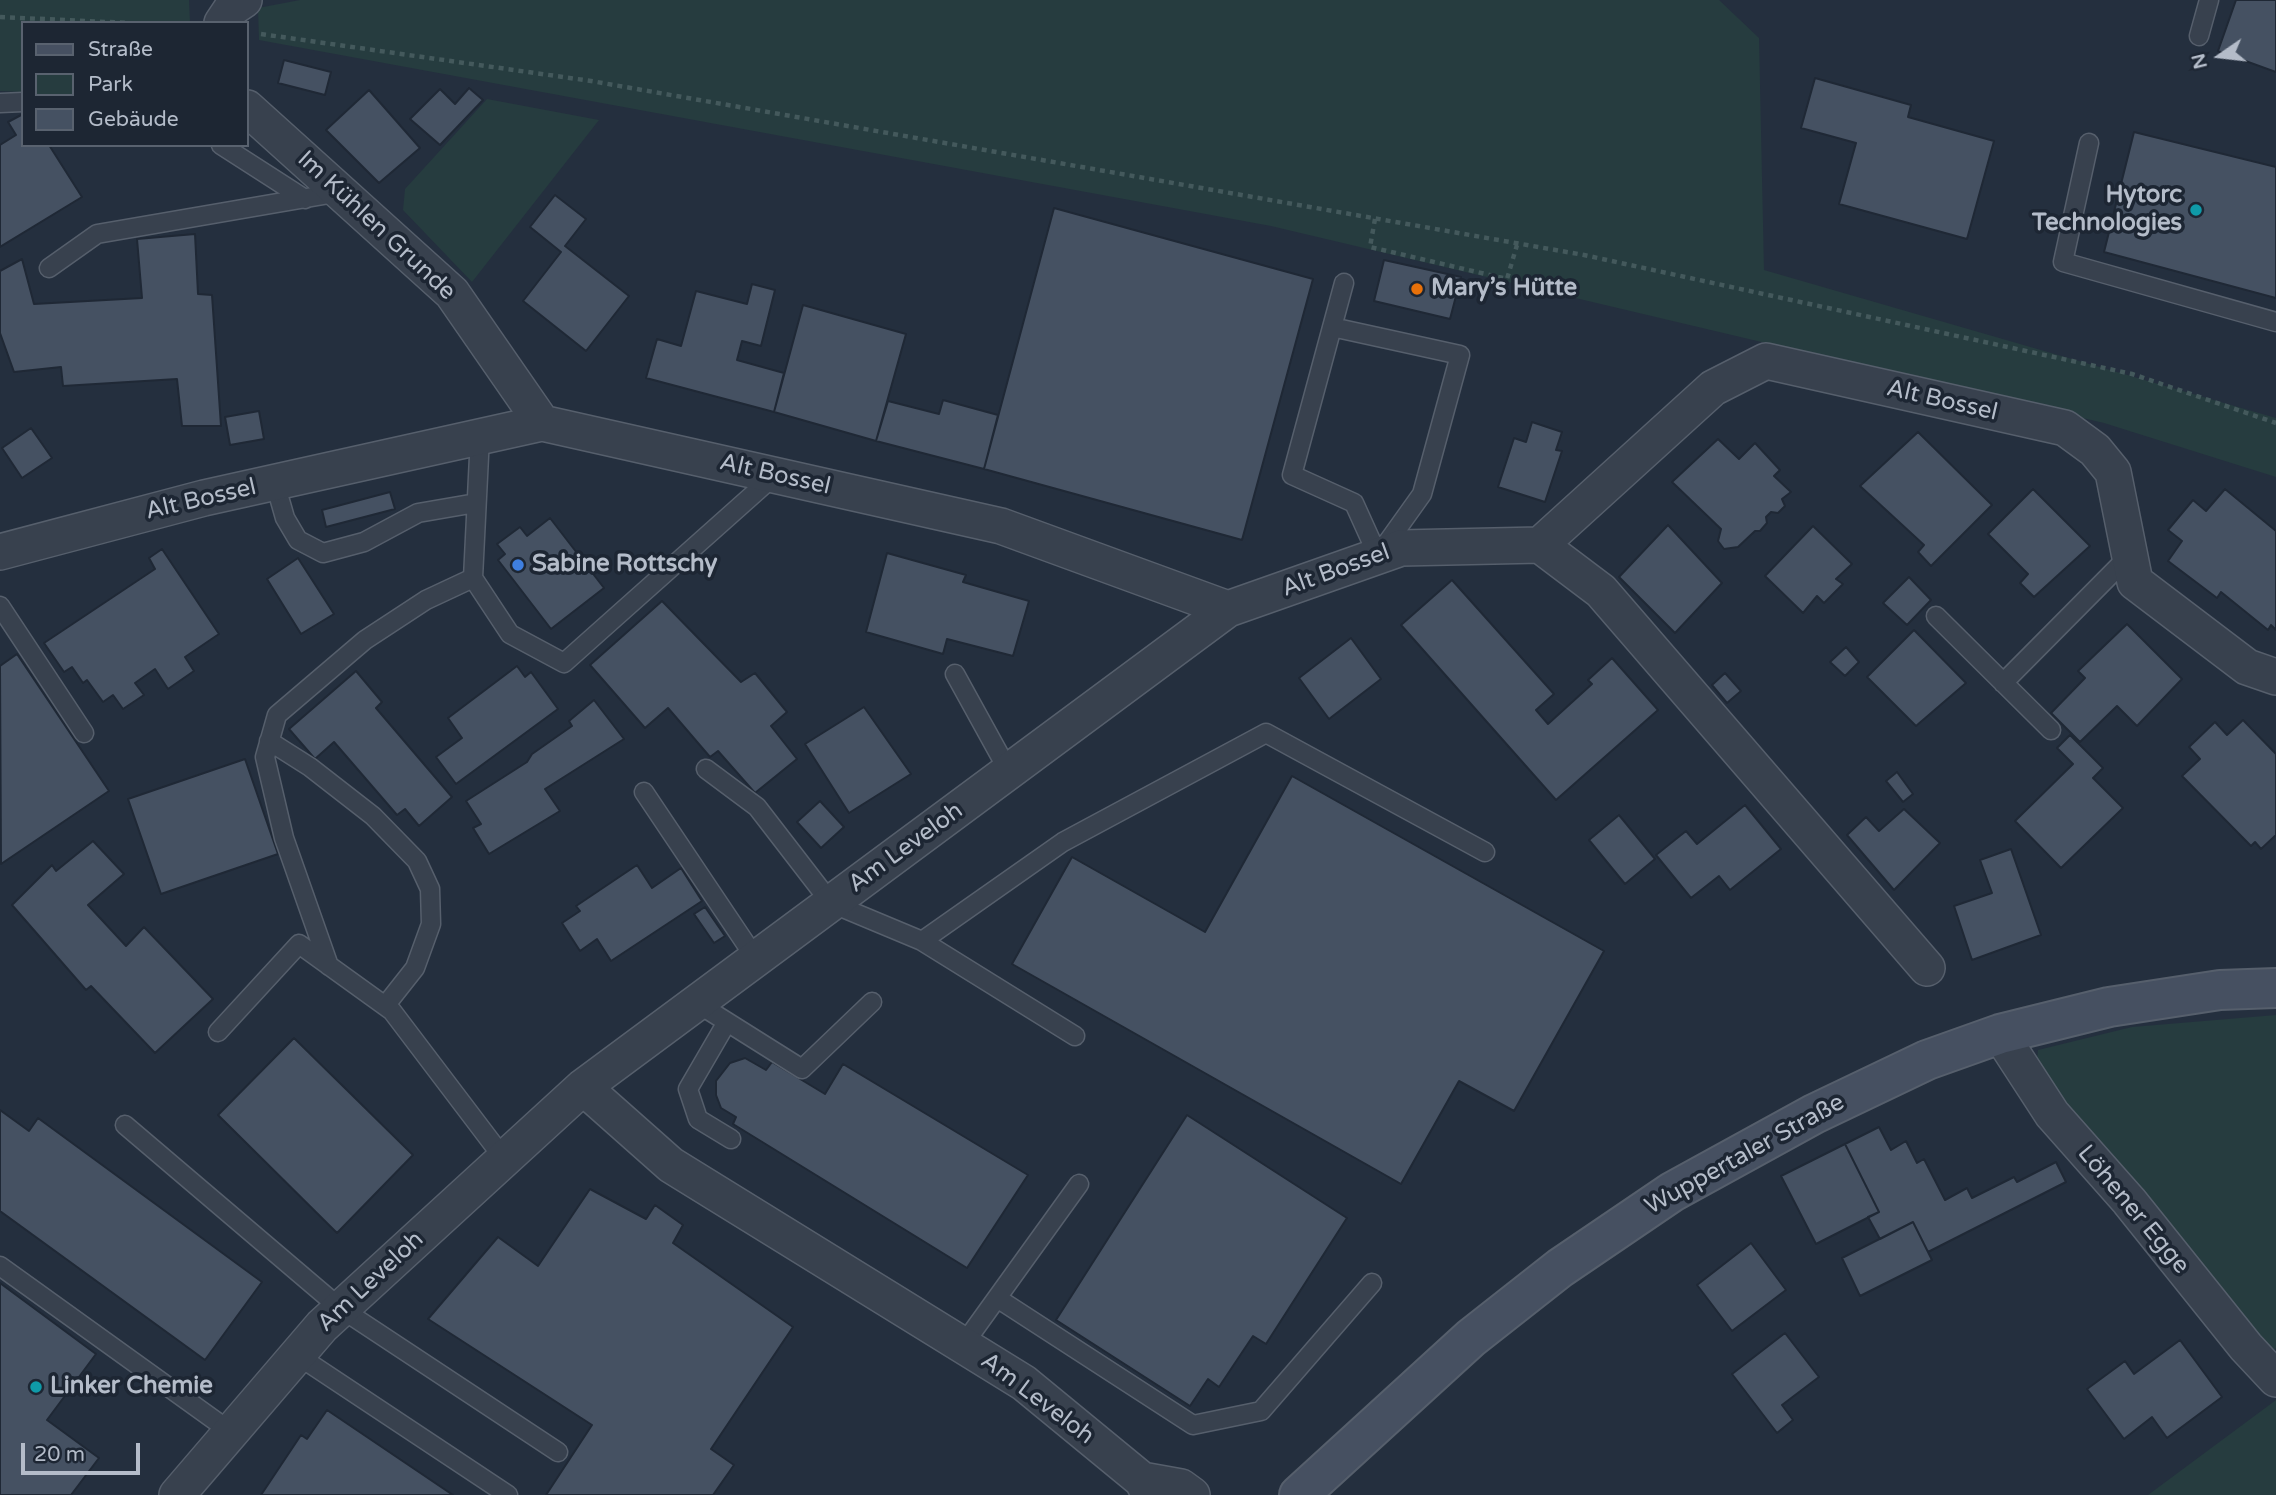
<!DOCTYPE html>
<meta charset="utf-8">
<style>
body{margin:0}
#map{position:relative;width:2276px;height:1495px;overflow:hidden;background:#242f3e;font-family:"Varela Round",sans-serif}
canvas{display:block}
.legend{position:absolute;left:21px;top:21px;width:228px;height:126px;box-sizing:border-box;background:#1d2633;border:2px solid #59626f;margin:0;padding:9px 12px;list-style:none;font-size:21px;color:#b4bcc9}
.legend li{display:flex;align-items:center;gap:14px;height:35px}
.legend b{width:35px;border:2px solid #59626f}
.north{position:absolute;left:2185px;top:21px;width:70px;height:70px;-webkit-text-stroke:5px #1d2633;paint-order:stroke;rotate:256deg;font-size:19px;font-weight:700;line-height:28px;text-align:center;color:#b4bcc9}
.north::after{content:'';display:block;margin:auto;width:24px;height:32px;background:#b4bcc9;clip-path:polygon(50% 0,100% 100%,50% 72%,0 100%)}
.scale{position:absolute;left:21px;top:1443px;width:119px;height:32px;box-sizing:border-box;border:4px solid #b4bcc9;border-top:0;padding-left:9px;font-size:21px;line-height:24px;white-space:nowrap;color:#b4bcc9;-webkit-text-stroke:5px #1d2633;paint-order:stroke}
</style>
<div id="map">
<canvas width="2276" height="1495"></canvas>
<ul class="legend">
<li><b style="height:9px;background:#465061"></b>Straße</li>
<li><b style="height:19px;background:#263c3f"></b>Park</li>
<li><b style="height:19px;background:#455162"></b>Gebäude</li>
</ul>
<div class="north">N</div>
<div class="scale">20 m</div>
</div>
<script>
const g = document.querySelector('canvas').getContext('2d');
g.lineJoin = 'round';
function fillPath(path, color) { g.fillStyle = color; g.fill(path, 'evenodd'); }
const toPath = rows => new Path2D(rows.map(r => 'M' + r).join(''));
function trace(path, color, width, dash) { g.strokeStyle = color; g.lineWidth = width; g.lineCap = dash ? 'butt' : 'round'; g.setLineDash(dash || []); g.stroke(path); }
function write(font, color, halo, rows, align = 'center') {
  g.font = font + ' "Varela Round",sans-serif'; g.lineWidth = 7; g.setLineDash([]); g.textBaseline = 'middle'; g.strokeStyle = halo; g.fillStyle = color; for (const [text, x, y, turn = 0] of rows) {
    g.save(); g.translate(x, y); g.rotate((+turn || 0) * Math.PI / 180); g.textAlign = isNaN(turn) ? turn : align; if (halo) g.strokeText(text, 0, 0); g.fillText(text, 0, 0); g.restore();
  }
}
fillPath(toPath([
 [0,0,189,0,190,23,23,23,23,92,0,91],
 [300,0,1719,0,1759,38,1764,270,2276,418,2276,477,2104,423,1271,226,259,40,258,8],
 [487,99,599,120,472,282,403,210,405,189],
 [2276,1015,2276,1348,2269,1353,2036,1072,2038,1050,2132,1027],
 [2276,1400,2276,1495,2148,1495]
]), '#263c3f');
const building = toPath([
 [2236,0,2276,0,2276,72,2218,51,2236,0],
 [284,60,331,72,325,95,278,83,284,60],
 [1815,78,1911,105,1908,117,1994,141,1967,239,1839,204,1856,143,1801,128,1815,78],
 [469,88,483,100,440,145,410,119,440,89,455,104,469,88],
 [369,90,420,148,379,183,326,130,369,90],
 [23,114,23,145,49,145,82,197,0,247,0,145,16,135,8,122,23,114],
 [2134,132,2276,167,2276,298,2104,252,2134,132],
 [555,195,586,219,565,246,629,296,586,351,523,301,561,252,530,227,555,195],
 [1054,208,1313,279,1242,540,984,469,1054,208],
 [195,234,198,294,212,295,221,426,182,426,177,379,63,386,61,367,14,372,0,333,0,271,22,259,34,304,142,298,137,239,195,234],
 [1384,260,1461,277,1450,319,1374,301,1384,260],
 [752,284,775,290,761,346,742,341,737,360,784,373,774,412,646,378,657,339,681,346,696,291,747,304,752,284],
 [803,305,906,334,876,441,774,412,803,305],
 [943,400,998,415,984,469,876,441,888,401,939,414,943,400],
 [259,411,264,439,230,445,225,417,259,411],
 [1532,422,1562,432,1556,450,1562,451,1545,502,1498,487,1514,438,1526,442,1532,422],
 [31,428,52,458,22,478,2,448,31,428],
 [1918,432,1992,505,1931,566,1918,552,1924,545,1860,486,1918,432],
 [1718,439,1739,459,1755,443,1780,470,1774,476,1791,492,1782,499,1785,506,1778,513,1771,512,1766,517,1767,523,1760,531,1755,531,1738,547,1724,549,1718,541,1721,529,1672,482,1718,439],
 [2033,489,2090,546,2034,597,2020,583,2028,574,1988,534,2033,489],
 [2225,489,2276,531,2276,630,2271,625,2268,630,2221,592,2217,598,2168,561,2182,541,2168,530,2193,500,2206,511,2225,489],
 [390,492,395,509,326,527,322,510,390,492],
 [550,518,604,588,551,629,498,560,505,554,497,544,520,527,527,536,550,518],
 [1668,525,1722,583,1675,633,1619,577,1668,525],
 [1813,526,1852,564,1836,579,1843,584,1824,603,1817,596,1803,613,1765,576,1813,526],
 [162,549,219,634,185,657,194,671,168,689,155,669,135,683,144,695,123,709,113,695,103,702,87,680,83,683,72,667,64,672,44,643,155,569,149,558,162,549],
 [887,553,966,575,963,582,1029,601,1013,656,947,639,943,654,866,632,887,553],
 [298,558,334,614,301,634,267,579,298,558],
 [1909,577,1931,600,1907,625,1883,603,1909,577],
 [1452,580,1554,694,1536,710,1548,724,1592,684,1588,680,1612,658,1658,710,1556,800,1401,625,1452,580],
 [662,601,741,682,755,673,787,712,771,726,797,759,755,793,718,751,710,757,668,708,645,728,590,665,662,601],
 [2127,624,2182,679,2137,726,2117,706,2080,742,2051,713,2085,678,2078,671,2127,624],
 [1914,630,1966,683,1916,726,1867,677,1914,630],
 [1351,638,1381,679,1329,719,1299,678,1351,638],
 [1846,647,1859,662,1845,676,1830,662,1846,647],
 [17,654,109,791,1,864,0,666,17,654],
 [517,666,525,677,531,672,558,709,456,784,436,757,462,738,448,718,517,666],
 [356,671,382,702,376,708,452,797,419,826,405,809,397,815,334,742,315,759,289,729,356,671],
 [1725,673,1741,691,1727,703,1712,685,1725,673],
 [594,700,624,739,545,789,560,811,489,854,473,828,481,824,466,801,527,762,532,754,572,726,569,721,594,700],
 [864,707,911,774,849,813,805,744,864,707],
 [2243,720,2276,754,2276,835,2261,849,2255,842,2251,846,2182,776,2200,759,2189,747,2215,722,2227,735,2243,720],
 [2070,735,2103,768,2093,778,2123,808,2061,868,2015,821,2073,764,2057,748,2070,735],
 [245,759,278,854,161,894,128,799,245,759],
 [1897,772,1913,794,1903,802,1886,781,1897,772],
 [1292,776,1604,951,1514,1111,1459,1081,1401,1184,1012,964,1072,857,1205,932,1292,776],
 [820,801,844,827,821,848,797,822,820,801],
 [1745,805,1781,849,1730,890,1719,876,1691,898,1656,855,1686,831,1697,844,1745,805],
 [1904,809,1940,843,1894,890,1847,835,1866,817,1879,831,1904,809],
 [1619,815,1655,859,1625,884,1589,840,1619,815],
 [93,841,124,874,88,905,126,946,144,927,213,999,155,1053,91,986,86,990,12,905,52,865,56,871,93,841],
 [2011,849,2041,935,1972,960,1954,906,1992,893,1980,860,2011,849],
 [637,865,652,888,681,868,702,901,611,961,597,939,580,951,562,923,580,911,576,906,637,865],
 [705,907,725,936,714,943,694,914,705,907],
 [294,1038,413,1155,337,1233,218,1115,294,1038],
 [745,1058,766,1070,772,1062,825,1094,843,1064,1028,1175,967,1268,733,1124,736,1117,721,1108,716,1095,716,1081,730,1063,745,1058],
 [0,1110,29,1131,38,1118,262,1282,205,1360,0,1211,0,1110],
 [1187,1115,1347,1218,1266,1344,1253,1336,1219,1387,1208,1379,1190,1406,1056,1320,1187,1115],
 [1879,1127,1891,1150,1906,1141,1917,1163,1924,1159,1945,1200,1967,1188,1972,1198,2014,1177,2017,1182,2056,1162,2066,1182,1928,1252,1913,1222,1880,1239,1868,1217,1879,1212,1845,1144,1879,1127],
 [1845,1144,1879,1212,1816,1244,1781,1176,1845,1144],
 [590,1189,646,1219,655,1205,683,1225,673,1243,793,1327,711,1449,734,1465,713,1495,546,1495,592,1425,428,1319,498,1237,538,1266,590,1189],
 [1913,1222,1932,1260,1860,1296,1842,1258,1913,1222],
 [1751,1243,1786,1290,1732,1331,1697,1285,1751,1243],
 [0,1283,96,1354,47,1420,99,1458,71,1495,0,1495,0,1283],
 [1785,1333,1819,1377,1782,1405,1793,1420,1777,1433,1732,1374,1785,1333],
 [2180,1340,2222,1397,2167,1438,2152,1417,2124,1439,2087,1389,2125,1361,2134,1374,2180,1340],
 [327,1410,453,1495,261,1495,301,1435,307,1439,327,1410]
]);
fillPath(building, '#455162');
trace(building, '#1f2835', 2);
const service = toPath([
 [2199,36,2209,0],
 [0,103,23,102],
 [2089,143,2063,262,2276,322],
 [221,145,305,199],
 [49,268,97,234,341,192],
 [1344,283,1292,475,1354,503,1378,556],
 [1332,327,1460,355,1422,494,1382,550],
 [480,436,473,578,510,634,564,663,775,475],
 [275,483,285,518,298,540,323,553,364,542,418,513,476,503],
 [0,606,84,733],
 [1936,616,2051,730],
 [955,674,1009,772],
 [2003,683,2129,556],
 [269,741,310,767,373,816,417,861,430,889,431,924,415,968,385,1006],
 [706,769,757,807,831,903,922,941,1063,842,1266,733,1485,852],
 [644,792,756,959],
 [922,941,1075,1036],
 [329,966,284,838,265,757,277,715,365,640,426,600,473,578],
 [697,1003,802,1069,872,1002],
 [727,1022,688,1089,698,1119,731,1139],
 [218,1032,299,944,392,1011,505,1160],
 [125,1125,340,1308,558,1452],
 [0,1266,231,1432],
 [997,1298,1193,1425,1261,1411,1372,1283],
 [963,1345,1079,1184],
 [297,1355,508,1495]
]);
const minor = toPath([
 [222,23,232,8,244,0],
 [247,108,452,293,542,423],
 [1540,545,1713,388,1766,361,2065,428,2095,450,2113,472,2135,582,2247,667,2276,677],
 [0,552,204,498,542,423,1001,526,1228,609,1401,548,1540,545,1601,591,1927,968],
 [2000,1034,2052,1114,2129,1201,2246,1347,2276,1379],
 [583,1087,671,1165,1024,1383,1142,1480,1150,1495],
 [1142,1480,1181,1487,1192,1495],
 [177,1495,322,1326,583,1087,1228,609]
]);
const secondary = toPath([
 [1299,1495,1471,1338,1560,1268,1672,1192,1814,1114,1927,1060,2000,1034,2109,1007,2220,990,2276,988]
]);
trace(service, '#565f6c', 21);
trace(minor, '#565f6c', 38);
trace(secondary, '#565f6c', 42);
trace(toPath([
 [0,17,129,23],
 [261,34,591,81,1584,255,2132,374,2276,423],
 [1375,219,1370,247,1507,279,1517,245]
]), '#44595c', 4.5, [5, 5]);
trace(service, '#38414e', 18);
trace(minor, '#38414e', 35);
trace(secondary, '#465061', 38);
for (const [x, y, r, color] of [
 [2196,210,7,"#0f9aa8"],
 [1417,289,7,"#e8710a"],
 [518,565,7,"#3f7fe0"],
 [36,1387,7,"#0f9aa8"]
]) { const dot = new Path2D(); dot.arc(x, y, r, 0, 2 * Math.PI); g.fillStyle = color; g.fill(dot); trace(dot, '#1d2633', 2.5); }
write('bold 24px', '#b4bcc9', '#1d2633', [
 ["Hytorc",2182,196,"right"],
 ["Technologies",2182,224,"right"],
 ["Mary’s Hütte",1431,289],
 ["Sabine Rottschy",532,565],
 ["Linker Chemie",50,1387]
], 'left');
write('24px', '#b4bcc9', '#1d2633', [
 ["Im Kühlen Grunde",376,226,43],
 ["Alt Bossel",1942,401,13],
 ["Alt Bossel",775,475,13],
 ["Alt Bossel",201,500,-13],
 ["Alt Bossel",1336,571,-20],
 ["Am Leveloh",906,848,-36],
 ["Wuppertaler Straße",1745,1155,-29],
 ["Löhener Egge",2133,1210,50],
 ["Am Leveloh",371,1282,-43],
 ["Am Leveloh",1037,1399,37]
]);
</script>
